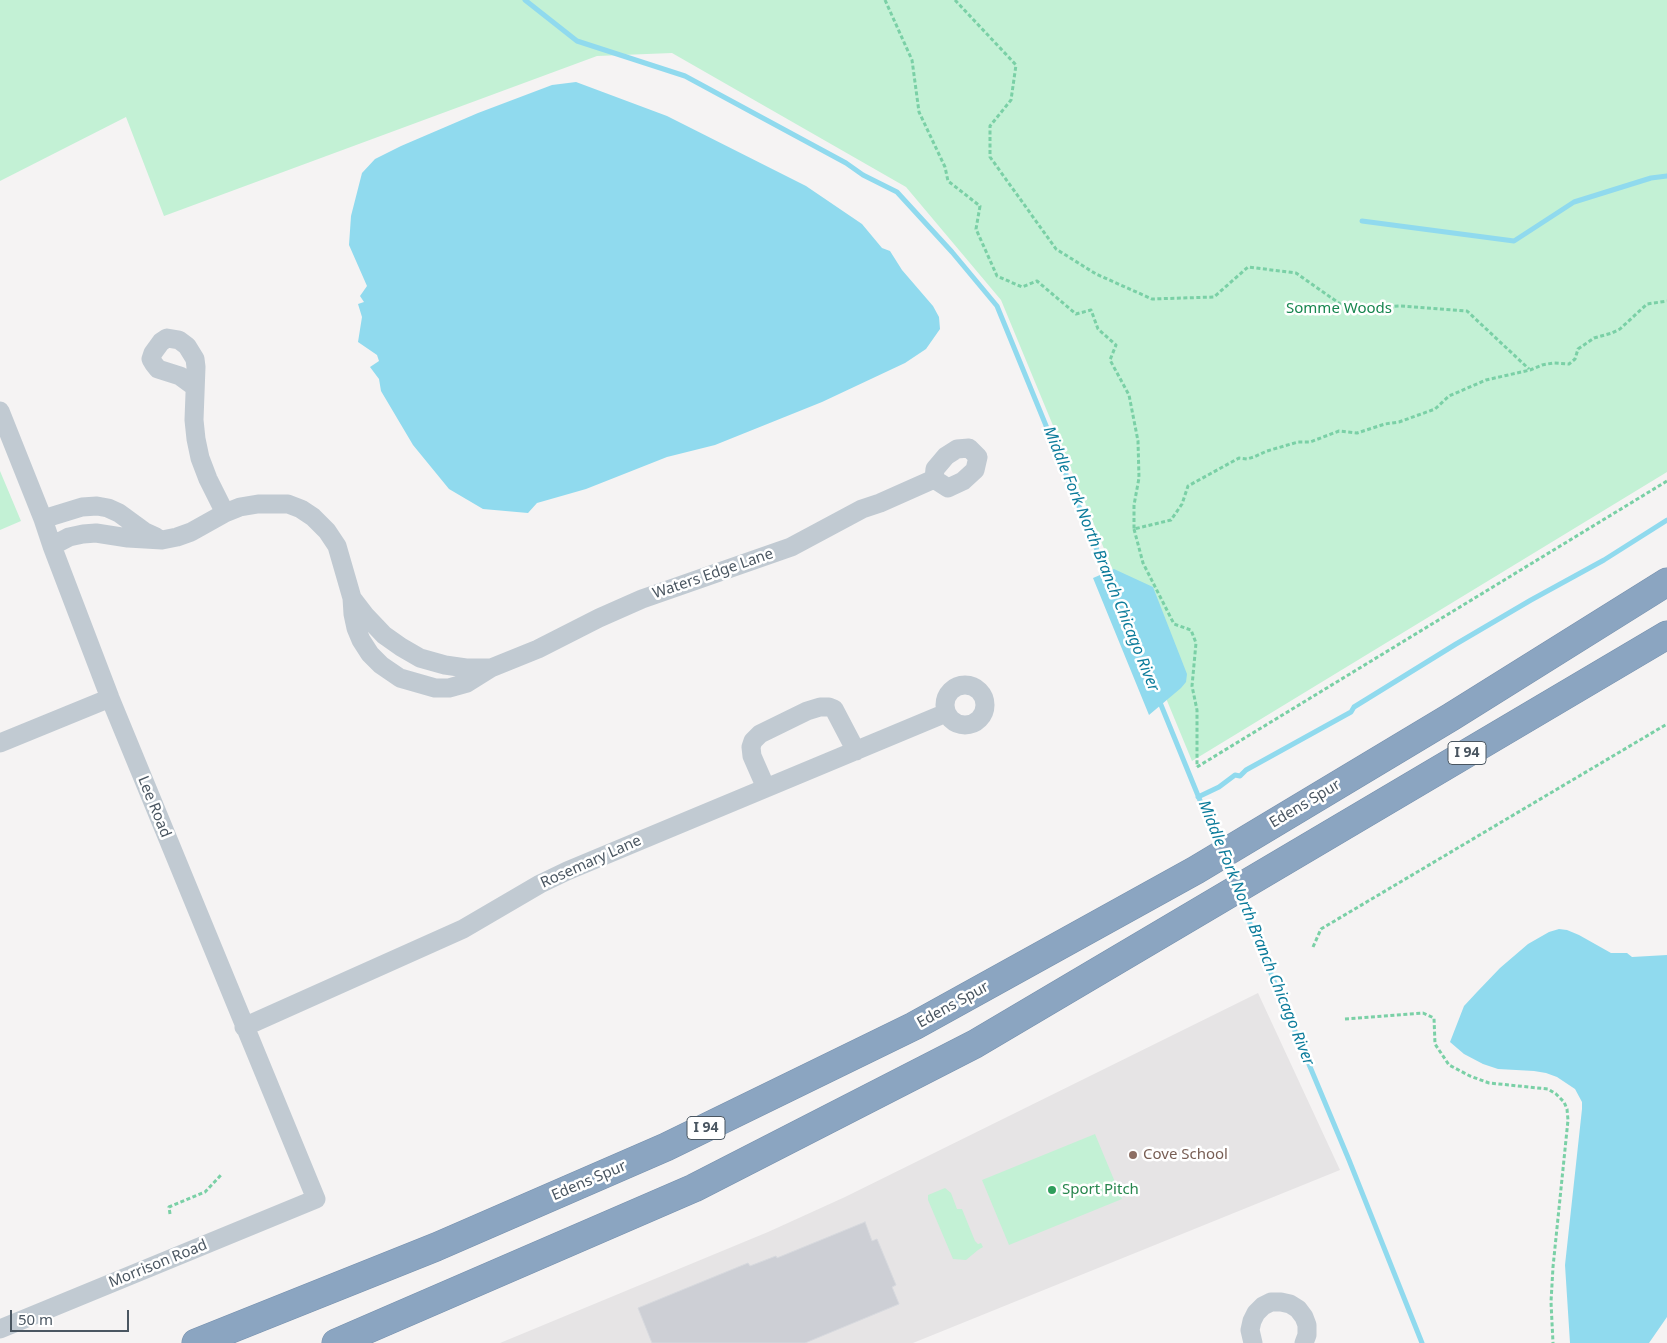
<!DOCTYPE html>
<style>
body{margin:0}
#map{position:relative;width:1667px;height:1343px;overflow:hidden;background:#f5f3f3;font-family:"Noto Sans",sans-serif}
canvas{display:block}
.scale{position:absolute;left:10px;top:1310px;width:119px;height:22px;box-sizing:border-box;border:2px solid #4a5661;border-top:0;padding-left:6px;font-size:15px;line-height:18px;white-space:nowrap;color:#4a5661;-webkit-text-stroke:4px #fff;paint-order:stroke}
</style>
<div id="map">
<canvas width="1667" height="1343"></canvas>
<div class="scale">50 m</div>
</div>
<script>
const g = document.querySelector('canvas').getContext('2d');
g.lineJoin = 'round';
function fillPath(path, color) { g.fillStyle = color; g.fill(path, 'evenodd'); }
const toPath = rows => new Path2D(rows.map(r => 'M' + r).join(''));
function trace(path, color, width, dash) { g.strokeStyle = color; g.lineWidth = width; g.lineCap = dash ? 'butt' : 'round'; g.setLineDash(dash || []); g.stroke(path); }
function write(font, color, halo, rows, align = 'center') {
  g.font = font + ' "Noto Sans",sans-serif'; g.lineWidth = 5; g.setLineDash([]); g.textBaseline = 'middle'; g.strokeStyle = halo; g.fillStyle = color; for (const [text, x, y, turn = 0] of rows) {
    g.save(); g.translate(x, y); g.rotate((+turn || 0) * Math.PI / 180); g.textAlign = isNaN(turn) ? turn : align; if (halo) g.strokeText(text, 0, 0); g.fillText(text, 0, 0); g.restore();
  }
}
fillPath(toPath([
 [1258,993,1340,1170,913,1343,500,1343,768,1232,845,1197]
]), '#e6e4e5');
fillPath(toPath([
 [0,0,1667,0,1667,472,1192,761,1001,300,906,187,672,53,597,56,164,216,126,117,0,181],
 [0,471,21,521,0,530],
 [1095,1134,1122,1199,1009,1245,982,1180],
 [945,1188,951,1193,957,1209,962,1209,975,1241,978,1244,981,1243,983,1247,978,1250,966,1260,953,1259,928,1200,928,1195]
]), '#c3f1d5');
fillPath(toPath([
 [576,82,667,116,806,186,862,224,882,248,890,251,902,270,933,306,939,317,940,329,926,349,905,363,822,402,715,445,667,457,586,489,537,503,528,513,483,509,449,489,413,445,381,391,379,379,370,367,379,361,377,355,358,342,362,317,358,304,364,302,360,296,367,286,349,245,351,216,362,173,375,159,401,146,478,113,552,85],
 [1114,569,1153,587,1187,674,1186,682,1181,688,1149,715,1093,578],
 [1559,929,1567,930,1579,935,1611,953,1627,953,1632,957,1667,955,1667,1317,1649,1343,1570,1343,1565,1265,1582,1109,1582,1102,1575,1089,1557,1077,1546,1073,1534,1071,1498,1069,1483,1064,1464,1054,1450,1042,1464,1006,1477,992,1500,968,1528,944,1549,932]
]), '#90daee');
trace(toPath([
 [525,0,577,41,685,76,846,163,863,175,897,192,952,252,997,306,1108,577],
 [1362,221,1514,241,1574,202,1651,178,1667,176],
 [1159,700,1219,847],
 [1198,797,1219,787,1235,775,1240,776,1246,770,1351,712,1354,707,1456,644,1531,600,1604,560,1667,520],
 [1225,862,1233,882],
 [1239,897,1349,1160,1422,1343]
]), '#90daee', 5);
const building = toPath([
 [865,1222,872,1241,877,1239,896,1285,892,1287,899,1304,805,1343,652,1343,638,1308,748,1263,750,1266,776,1256,777,1258,865,1222]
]);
fillPath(building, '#cdcfd5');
trace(building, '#d7d9de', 1);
const highway = toPath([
 [196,1343,436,1247,666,1147,914,1026,1196,870,1451,717,1667,582],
 [336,1343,694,1188,975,1044,1667,635]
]);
trace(highway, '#7690ad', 29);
trace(toPath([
 [885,0,912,60,919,112,945,167,948,181,980,206,976,229,997,276,1022,287,1037,281,1076,314,1091,310,1098,329,1116,345,1110,360,1129,395,1138,441,1139,478,1134,505,1134,529,1171,520,1182,504,1188,486,1239,458,1247,459,1254,457,1267,451,1298,442,1310,442,1339,431,1357,433,1385,424,1399,422,1435,409,1449,396,1486,380,1530,370,1542,365,1553,363,1569,364,1575,359,1578,349,1594,338,1612,333,1620,329,1647,304,1667,301],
 [955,0,1016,65,1011,100,990,126,990,157,1056,249,1096,274,1152,299,1214,297,1248,267,1296,273,1346,308,1401,306,1467,311,1529,369],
 [1134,529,1143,563,1174,624,1191,630,1196,643,1192,686,1197,710,1197,767],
 [1197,767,1667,481],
 [1313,947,1321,929,1667,724],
 [1345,1019,1423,1013,1434,1018,1435,1044,1449,1065,1470,1076,1489,1083,1548,1089,1556,1094,1564,1102,1567,1109,1568,1120,1553,1267,1551,1302,1553,1343],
 [170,1214,169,1207,205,1192,221,1175]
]), '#7ad0a6', 3, [4, 2.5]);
trace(toPath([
 [195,387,180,376,158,369,154,364,151,359,153,353,161,342,167,338,179,340,187,346,195,359,196,367,194,420,196,439,200,458,208,479,225,513],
 [0,411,43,519,52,546,110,698,316,1199,0,1329],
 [43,519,82,507,97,506,108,508,119,513,145,532,156,537],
 [52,546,69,537,83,534,96,533,128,538,162,540,177,537,191,532,225,513,240,507,258,504,288,504,301,509,313,517,327,531,337,546,352,598,353,614,356,628,361,640,370,654,381,665,400,678,435,688,449,688,467,683,491,668,538,649,599,618,642,599,791,547,862,509,880,503,934,479,948,488,963,481,975,470,978,457,969,448,957,449,946,456,935,469,934,479],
 [352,598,365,615,384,635,401,647,420,658,445,665,466,668,491,668],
 '945 705a20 20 0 1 1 40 0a20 20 0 1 1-40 0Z',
 [0,743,110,698],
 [766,788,752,756,751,747,753,741,760,734,807,711,820,707,829,707,834,709,856,751],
 [244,1027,463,929,540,884,567,871,946,713],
 [1253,1343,1250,1330,1252,1321,1256,1313,1263,1306,1271,1302,1281,1302,1290,1304,1298,1309,1304,1317,1307,1325,1307,1335,1304,1343]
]), '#c1cad2', 19);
trace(highway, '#8ba5c1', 28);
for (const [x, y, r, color] of [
 [1133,1155,5,"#8d6e63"],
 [1052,1190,5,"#2e9e5b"]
]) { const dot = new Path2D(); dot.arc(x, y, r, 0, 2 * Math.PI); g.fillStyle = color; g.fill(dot); trace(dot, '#fff', 2); }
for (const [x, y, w] of [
 [1467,753,38],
 [706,1128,38]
]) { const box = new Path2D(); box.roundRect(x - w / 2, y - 11.5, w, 23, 4); g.fillStyle = '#fff'; g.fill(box); trace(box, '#4a5661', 1); }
write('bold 14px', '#4a5661', null, [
 ["I 94",1467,753],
 ["I 94",706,1128]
]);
write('15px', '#17864f', '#fff', [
 ["Somme Woods",1339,309]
]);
write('15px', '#4a5661', '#fff', [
 ["Waters Edge Lane",713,574,-19],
 ["Edens Spur",1305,804,-31],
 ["Lee Road",154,807,68],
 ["Rosemary Lane",591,862,-24],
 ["Edens Spur",953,1005,-29],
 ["Edens Spur",589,1181,-23],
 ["Morrison Road",158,1264,-22]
]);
write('15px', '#785e54', '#fff', [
 ["Cove School",1143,1155]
], 'left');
write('15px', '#27864d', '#fff', [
 ["Sport Pitch",1062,1190]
], 'left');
write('italic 16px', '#0c7c9b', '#fff', [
 ["Middle Fork North Branch Chicago River",1101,559,68],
 ["Middle Fork North Branch Chicago River",1256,933,68]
]);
</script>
